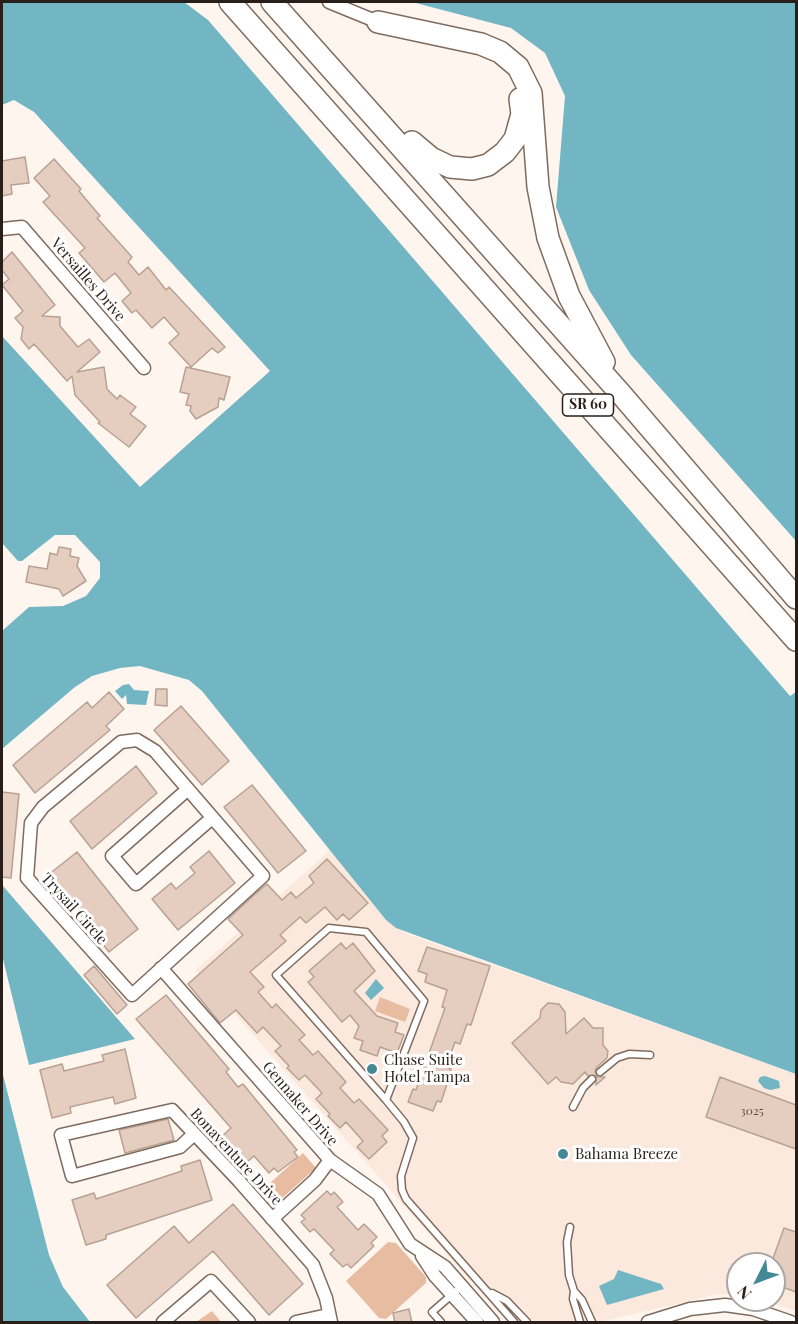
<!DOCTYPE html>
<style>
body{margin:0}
#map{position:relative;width:798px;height:1324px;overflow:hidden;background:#fff5ef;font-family:"Playfair Display",serif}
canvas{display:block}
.frame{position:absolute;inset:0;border:3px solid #281f1a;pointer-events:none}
.north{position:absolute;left:726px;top:1252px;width:60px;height:60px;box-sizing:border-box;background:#fff;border:2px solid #a9a5a3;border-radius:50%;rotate:228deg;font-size:16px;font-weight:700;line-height:24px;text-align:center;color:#281f1a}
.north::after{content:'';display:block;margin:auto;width:21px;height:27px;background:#458997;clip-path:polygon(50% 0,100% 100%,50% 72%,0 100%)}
</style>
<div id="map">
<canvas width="798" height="1324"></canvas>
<div class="frame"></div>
<div class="north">N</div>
</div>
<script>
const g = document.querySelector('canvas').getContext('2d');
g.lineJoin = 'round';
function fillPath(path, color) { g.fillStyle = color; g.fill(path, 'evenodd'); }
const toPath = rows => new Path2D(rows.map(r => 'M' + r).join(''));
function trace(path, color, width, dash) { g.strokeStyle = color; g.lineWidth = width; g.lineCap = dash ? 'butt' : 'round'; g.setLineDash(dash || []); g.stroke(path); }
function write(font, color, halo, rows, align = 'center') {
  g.font = font + ' "Playfair Display",serif'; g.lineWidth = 6; g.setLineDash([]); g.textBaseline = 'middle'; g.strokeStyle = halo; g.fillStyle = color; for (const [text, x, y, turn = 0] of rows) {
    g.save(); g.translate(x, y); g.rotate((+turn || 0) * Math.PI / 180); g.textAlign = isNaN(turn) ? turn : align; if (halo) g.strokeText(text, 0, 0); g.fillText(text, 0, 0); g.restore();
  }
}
fillPath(toPath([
 [330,850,386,920,405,933,796,1074,796,1311,761,1300,774,1300,774,1264,738,1264,738,1296,718,1294,600,1322,507,1322,196,970]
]), '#fce9de');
fillPath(toPath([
 [380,997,410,1009,405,1022,375,1011],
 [303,1153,316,1168,281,1199,268,1185],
 [388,1242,396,1243,426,1277,426,1283,386,1319,379,1318,346,1281],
 [212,1311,221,1322,196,1322]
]), '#e8bca0');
fillPath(toPath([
 [2,2,184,2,208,20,790,696,796,692,796,1074,396,928,386,920,202,691,189,680,140,666,120,668,92,676,75,687,2,749,2,631,29,607,63,606,86,596,100,578,100,562,75,535,55,535,22,561,18,561,2,543,2,336,140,487,270,371,34,112,14,100,2,105],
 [412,2,796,2,796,541,631,355,589,290,556,207,565,96,545,53,511,28],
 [129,684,134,690,149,691,146,705,127,704,126,695,122,699,115,691,123,685],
 [2,886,3,886,135,1039,29,1065,2,955],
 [376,979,384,988,371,1000,365,993],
 [2,1071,49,1255,63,1287,90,1322,2,1322],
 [765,1076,779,1081,780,1088,770,1090,764,1088,758,1081,760,1077],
 [618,1270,661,1284,664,1289,607,1305,599,1286,614,1279]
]), '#72b6c4');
const building = toPath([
 [25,157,29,183,11,185,12,194,2,196,2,161,25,157],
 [54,159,81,189,79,191,100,216,97,218,132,257,128,262,139,275,148,267,166,290,169,287,225,347,218,353,212,348,191,367,169,343,179,334,164,317,152,328,136,310,132,313,122,301,131,293,115,273,104,282,79,253,85,248,43,202,50,196,34,178,54,159],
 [12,252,55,305,42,316,60,317,60,326,78,347,89,339,100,352,77,372,104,367,107,389,117,399,120,395,136,407,130,414,146,426,129,447,98,423,100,422,75,395,72,376,67,381,34,344,29,349,21,339,23,327,15,318,23,311,2,285,9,279,2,270,2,262,12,252],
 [186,367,230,377,224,400,219,398,218,407,196,419,190,411,191,406,186,405,189,394,180,392,186,367],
 [59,547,71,549,70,556,79,558,77,566,86,581,63,596,59,589,26,582,29,566,47,569,50,553,57,555,59,547],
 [156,689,167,689,167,706,155,705,156,689],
 [109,692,124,709,106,726,110,730,35,793,13,765,87,702,92,708,109,692],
 [181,706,229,761,202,785,154,730,181,706],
 [136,766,157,793,92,849,70,821,136,766],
 [252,785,306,851,278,873,224,807,252,785],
 [2,792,19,794,11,878,2,877,2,792],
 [209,851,235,883,178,930,152,899,171,883,176,889,195,873,190,867,209,851],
 [77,852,138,929,109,952,48,875,77,852],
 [327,859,368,903,349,920,343,914,337,920,325,907,306,923,300,917,280,935,286,941,250,972,264,987,258,992,272,1008,276,1004,305,1035,299,1040,313,1055,318,1051,346,1082,340,1088,354,1103,359,1099,388,1130,382,1136,387,1142,369,1159,357,1147,363,1141,346,1122,340,1128,328,1116,330,1114,316,1099,322,1093,305,1075,299,1080,287,1068,289,1066,275,1051,281,1046,263,1027,257,1033,236,1010,220,1023,188,984,243,935,228,919,253,896,267,884,282,900,291,892,296,898,314,883,309,876,327,859],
 [341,943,346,949,353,943,375,971,354,991,377,1016,398,1023,395,1032,404,1035,397,1053,380,1047,377,1056,360,1050,363,1041,354,1038,359,1026,350,1015,342,1022,308,982,314,977,309,971,341,943],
 [427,947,490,966,471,1025,467,1024,460,1044,455,1042,446,1067,451,1069,446,1087,441,1102,437,1101,433,1111,408,1102,413,1089,416,1090,445,1008,442,1007,447,990,425,982,427,974,418,971,427,947],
 [94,966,127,1005,117,1014,84,975,94,966],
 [166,995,229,1069,226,1072,238,1087,243,1084,297,1150,294,1152,298,1157,278,1172,274,1168,269,1173,254,1156,239,1169,215,1143,231,1128,136,1019,166,995],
 [548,1003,559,1004,565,1012,566,1034,584,1018,593,1028,603,1028,603,1045,608,1051,607,1058,596,1068,595,1072,598,1077,605,1077,596,1085,596,1076,588,1076,585,1072,573,1084,561,1082,556,1077,548,1084,512,1043,540,1018,541,1010,548,1003],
 [125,1049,136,1098,115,1104,113,1097,70,1107,71,1113,52,1118,40,1070,62,1064,64,1071,104,1061,102,1055,125,1049],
 [720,1077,796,1105,796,1149,706,1117,720,1077],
 [168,1119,174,1140,125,1153,119,1130,168,1119],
 [200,1160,212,1200,106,1235,106,1239,86,1245,72,1200,94,1193,96,1199,182,1171,181,1166,200,1160],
 [327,1191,331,1195,334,1192,343,1202,337,1207,358,1230,364,1224,377,1237,371,1243,374,1246,351,1268,347,1264,343,1267,330,1254,334,1250,314,1229,310,1232,301,1222,305,1219,301,1215,327,1191],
 [233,1204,303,1284,269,1315,213,1251,136,1318,107,1285,174,1226,189,1243,233,1204],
 [784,1228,796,1232,796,1292,774,1284,774,1264,771,1264,784,1228],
 [409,1309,412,1323,395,1323,393,1313,409,1309]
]);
fillPath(building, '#e5cec0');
trace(building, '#b7a193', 1.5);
const service = toPath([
 [600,1072,617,1058,629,1054,650,1055],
 [386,1100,424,1001,366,932,329,928,276,975,386,1100,404,1122,413,1138,401,1176,402,1190,406,1199,514,1322],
 [573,1107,583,1088,592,1079],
 [570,1227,567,1242,569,1275,574,1291,582,1300,592,1322],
 [574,1291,573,1299,580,1322],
 [492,1293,507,1301,527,1322],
 [441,1322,432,1312,462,1286]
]);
const minor = toPath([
 [329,2,378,22],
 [2,229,22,227,144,368],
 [137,740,155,751,263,876,132,995,27,878,31,823,43,807,121,742,137,740],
 [188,789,112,856,136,884,212,818],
 [161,968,330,1160,378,1194,410,1244,445,1267,493,1322],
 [194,1134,180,1147,72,1176,61,1135,172,1110,239,1181,313,1265,326,1298,331,1322],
 [272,1219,315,1180,330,1160],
 [422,1256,435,1276,477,1322],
 [163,1322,211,1281,249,1322],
 [296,1322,328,1315],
 [648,1322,690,1309,725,1305,753,1309,791,1322]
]);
const trunk = toPath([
 [230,2,796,640],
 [272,2,621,394,796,598],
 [378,22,481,44,500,52,518,67,531,93,538,187,548,238,569,296,604,362],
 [412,142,431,158,450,167,472,169,488,165,505,152,515,139,522,114,520,99]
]);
trace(service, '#7f6b5e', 9);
trace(minor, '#7f6b5e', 15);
trace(trunk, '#7f6b5e', 24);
trace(service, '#fff', 6);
trace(minor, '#fff', 12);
trace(trunk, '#fff', 21);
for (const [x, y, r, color] of [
 [372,1069,6,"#458997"],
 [563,1154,6,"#458997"]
]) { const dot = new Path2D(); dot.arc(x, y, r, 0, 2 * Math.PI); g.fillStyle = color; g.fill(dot); trace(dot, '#fff', 2); }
write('12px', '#574b44', null, [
 ["3025",752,1111]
]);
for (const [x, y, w] of [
 [588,405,51]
]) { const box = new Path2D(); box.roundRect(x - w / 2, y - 11, w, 22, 4.5); g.fillStyle = '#fff'; g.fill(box); trace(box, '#281f1a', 1.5); }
write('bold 14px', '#281f1a', null, [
 ["SR 60",588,405]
]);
write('15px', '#281f1a', '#fff', [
 ["Versailles Drive",88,280,49],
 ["Trysail Circle",74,909,48],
 ["Gennaker Drive",300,1104,49],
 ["Bonaventure Drive",236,1157,47]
]);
write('15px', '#281f1a', '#fff', [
 ["Chase Suite",384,1060],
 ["Hotel Tampa",384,1077],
 ["Bahama Breeze",575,1154]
], 'left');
</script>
